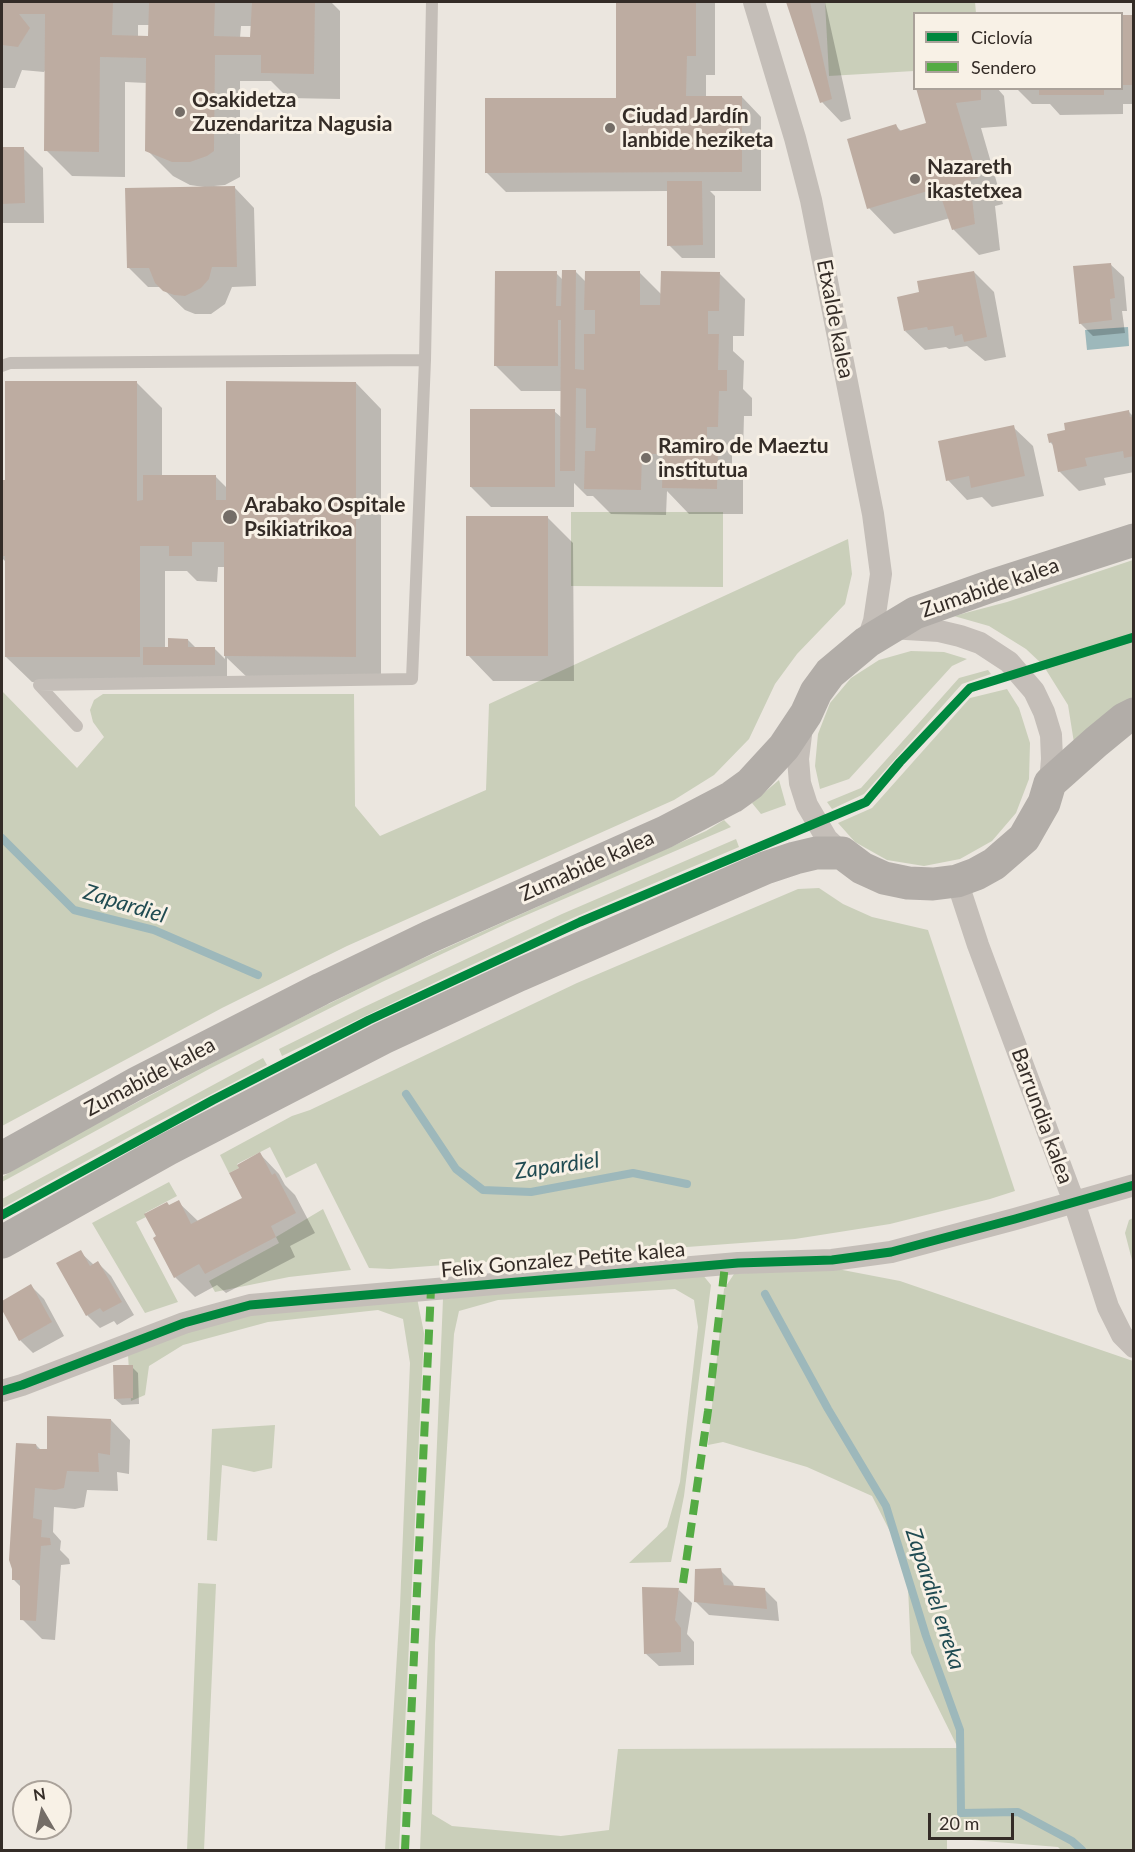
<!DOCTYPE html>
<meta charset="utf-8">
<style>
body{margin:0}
#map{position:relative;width:1135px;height:1852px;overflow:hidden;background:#ebe6df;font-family:Lato,sans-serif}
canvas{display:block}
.frame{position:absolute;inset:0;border:3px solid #342c27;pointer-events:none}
.legend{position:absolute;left:913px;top:12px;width:210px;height:78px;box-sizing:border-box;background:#f8f1e6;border:2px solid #aaa29a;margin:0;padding:8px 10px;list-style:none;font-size:18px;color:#342c27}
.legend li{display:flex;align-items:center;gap:12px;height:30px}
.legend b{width:30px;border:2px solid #aaa29a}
.north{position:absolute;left:12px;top:1780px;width:60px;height:60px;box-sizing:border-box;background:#f8f1e6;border:2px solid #aaa29a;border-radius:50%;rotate:351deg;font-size:16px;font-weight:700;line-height:24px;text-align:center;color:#342c27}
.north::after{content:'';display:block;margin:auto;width:21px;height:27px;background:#746d67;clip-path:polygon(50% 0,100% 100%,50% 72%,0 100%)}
.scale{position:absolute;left:928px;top:1813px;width:86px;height:27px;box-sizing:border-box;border:3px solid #342c27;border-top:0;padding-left:8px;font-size:18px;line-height:21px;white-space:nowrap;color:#342c27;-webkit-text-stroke:4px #f8f1e6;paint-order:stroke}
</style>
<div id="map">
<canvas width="1135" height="1852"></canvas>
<div class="frame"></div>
<ul class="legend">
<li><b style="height:8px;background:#00873e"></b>Ciclovía</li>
<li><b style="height:8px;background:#54ab44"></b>Sendero</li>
</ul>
<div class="north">N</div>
<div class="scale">20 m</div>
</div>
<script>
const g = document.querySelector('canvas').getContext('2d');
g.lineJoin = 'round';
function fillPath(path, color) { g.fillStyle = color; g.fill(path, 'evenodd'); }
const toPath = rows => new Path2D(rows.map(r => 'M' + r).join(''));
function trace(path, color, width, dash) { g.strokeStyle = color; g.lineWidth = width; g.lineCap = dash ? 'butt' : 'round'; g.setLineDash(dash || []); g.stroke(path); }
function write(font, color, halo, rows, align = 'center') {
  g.font = font + ' Lato,sans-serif'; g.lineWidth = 6; g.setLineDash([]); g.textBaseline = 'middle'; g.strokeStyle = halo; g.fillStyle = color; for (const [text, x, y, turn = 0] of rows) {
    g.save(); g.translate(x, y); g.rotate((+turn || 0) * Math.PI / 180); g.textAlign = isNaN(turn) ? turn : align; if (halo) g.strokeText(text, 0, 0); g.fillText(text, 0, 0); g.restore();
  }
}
fillPath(toPath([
 [825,2,975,2,976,13,914,14,914,71,829,76],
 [571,512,723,512,723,587,571,586],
 [848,539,852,574,845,604,797,654,775,684,749,739,714,775,674,800,347,946,222,1008,2,1126,2,691,77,768,104,737,93,722,90,710,94,700,103,694,354,694,355,806,380,836,486,790,489,704],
 [1133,560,1133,706,1075,749,1068,705,1043,665,1026,649,989,626,954,616,1007,602],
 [911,651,944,652,967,659,952,666,849,779,820,789,815,766,818,734,830,703,851,678,879,660],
 [988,670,991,674,962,684,864,794,832,809,827,802,861,788,959,678],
 [1007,689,1019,708,1030,743,1029,779,1016,813,992,841,960,859,924,866,887,860,855,842,838,823,872,808,970,698],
 [779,780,786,805,761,814,752,803],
 [724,820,731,827,508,923,382,982,211,1068,2,1182,2,1177,67,1139,262,1037,397,970,706,831],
 [736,839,739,847,575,917,463,969,282,1056,279,1049,362,1008,562,914],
 [819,888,843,904,872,917,928,930,1015,1191,990,1199,890,1224,795,1239,390,1269,369,1268,316,1163,286,1178,270,1147,237,1164,239,1168,229,1173,220,1155,292,1116,310,1110,577,983,798,889],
 [263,1058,267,1065,133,1135,2,1208,2,1199],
 [169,1182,177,1196,145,1213,146,1217,136,1222,178,1302,145,1313,92,1223],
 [323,1209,351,1270,289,1277,215,1292,209,1281,279,1243,276,1237],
 [1133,1218,1133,1264,1125,1233,1129,1220],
 [827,1267,900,1281,1133,1361,1133,1850,1061,1850,1058,1847,947,1838,947,1850,420,1850,443,1299,702,1274,711,1285,684,1496,671,1562,629,1563,667,1527,680,1482,698,1327,694,1300,675,1289,498,1300,459,1311,454,1334,435,1643,432,1814,452,1826,561,1836,609,1830,618,1749,958,1748,911,1653,907,1565,872,1496,807,1467,723,1442,708,1445,724,1289,734,1274],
 [417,1298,424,1333,399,1850,385,1850,400,1606,410,1363,403,1319,378,1310,268,1322,183,1345,149,1366,145,1395,131,1401,128,1355,198,1328,258,1312],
 [275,1425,272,1468,254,1472,222,1465,217,1541,207,1540,212,1429],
 [198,1583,216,1584,204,1850,187,1850]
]), '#cacfba');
fillPath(toPath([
 [1128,327,1129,346,1087,350,1085,330]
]), '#9db8bb');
fillPath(toPath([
 [2,2,331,2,340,11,340,99,288,98,271,81,240,81,240,177,225,185,214,186,235,188,254,208,256,286,232,287,225,304,211,314,195,314,185,310,161,287,148,287,128,267,204,187,190,185,173,176,147,150,147,83,125,82,125,177,72,176,46,150,47,67,44,72,22,70,15,88,2,88],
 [138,25,149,25,149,38,138,37],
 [241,26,252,26,251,38,240,38],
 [617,2,715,2,715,75,706,75,706,97,742,97,761,117,761,191,710,191,715,196,715,258,682,258,669,245,668,191,506,192,486,172,618,99],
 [787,2,825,2,851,119,841,122,822,102],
 [1122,17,1134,17,1134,104,1123,104,1123,114,1060,115,1050,104,1032,104,1016,88,1122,88],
 [918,88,997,88,1004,96,1007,126,981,128,1003,204,995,206,1000,250,979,255,954,230,950,218,894,234,869,208,896,126,902,132,928,124],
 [2,148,23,148,43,168,44,223,2,223],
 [1110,264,1124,277,1127,311,1122,311,1125,333,1093,336,1080,323],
 [576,272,586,282,640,273,662,295,719,273,745,299,744,336,733,336,733,351,744,361,743,389,752,398,752,416,744,416,743,452,732,452,732,467,743,479,743,514,689,514,667,491,666,515,611,514,593,496,587,496,574,483,574,507,491,507,471,487,554,411,562,418,562,391,521,391,495,365,556,273,563,280],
 [974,272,994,292,1006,357,985,361,967,346,949,349,946,347,925,350,905,331],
 [136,382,162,408,162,476,216,477,227,488,356,383,381,409,381,682,251,681,227,658,227,678,165,682,32,682,6,657,6,562,2,558,2,481,6,481],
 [218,567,225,567,225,659,214,648,196,648,188,640,165,649,165,571,187,571,197,581,217,582],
 [1129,412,1134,417,1134,472,1104,478,1106,485,1079,491,1059,471,1054,446,1050,442],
 [1013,427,1033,446,1044,496,992,507,982,497,967,500,948,480],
 [547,517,573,543,574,681,493,681,468,655],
 [260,1154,279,1174,285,1185,295,1195,315,1233,290,1246,295,1257,226,1293,217,1285,195,1297,175,1277,170,1207,178,1202,199,1222,244,1198],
 [80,1252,94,1265,98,1263,111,1276,134,1315,117,1325,114,1321,100,1328,87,1315],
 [31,1286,44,1299,64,1336,33,1353,20,1340,2,1307,2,1302],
 [132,1367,138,1373,139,1404,122,1405,115,1399],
 [111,1420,130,1440,129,1474,117,1472,118,1491,87,1490,84,1507,75,1509,54,1507,53,1532,61,1541,60,1550,69,1559,70,1564,61,1565,55,1640,42,1639,22,1619,21,1587,13,1579,36,1445,41,1450,49,1451],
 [720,1570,733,1583,734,1587,764,1589,777,1602,779,1621,709,1615,696,1602],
 [679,1590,692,1603,687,1634,694,1642,694,1665,659,1666,645,1653]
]), '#0003');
trace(toPath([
 [2,838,74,910,154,930,258,975],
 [406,1094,456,1169,483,1190,531,1192,633,1173,687,1184],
 [765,1294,828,1409,886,1506,926,1636,960,1730,961,1813,1018,1812,1072,1841,1082,1850]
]), '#9db8bb', 8);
fillPath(toPath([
 [2,2,113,2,112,35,148,36,149,2,215,2,214,36,250,37,252,2,315,2,314,74,261,73,261,55,215,55,214,151,207,156,190,162,172,162,145,151,146,58,100,57,99,152,44,151,45,14,19,14,30,28,18,47,2,45],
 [616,2,696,2,696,56,687,56,686,96,742,96,742,172,485,173,485,98,616,98],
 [786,2,810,2,832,99,820,103],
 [1122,15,1134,15,1132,85,1122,85],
 [916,88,981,88,981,100,956,103,978,178,970,180,975,224,952,230,938,188,867,209,847,139,896,124,899,131,926,123],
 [1039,88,1104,88,1104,95,1039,95],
 [2,147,24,147,25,203,2,204],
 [667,181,702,181,703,245,667,246],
 [235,186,237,267,212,267,209,279,201,288,185,296,174,295,163,291,155,283,149,268,127,268,125,188],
 [1111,263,1115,298,1110,299,1112,320,1079,324,1073,266],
 [562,270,576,270,575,369,584,370,584,334,595,334,595,310,584,310,585,271,640,271,640,305,660,305,661,271,720,272,719,311,708,311,708,334,719,334,718,370,727,370,727,391,719,391,718,427,707,427,707,451,718,451,717,489,662,488,663,454,642,454,641,490,584,489,585,451,595,451,596,428,586,428,586,389,576,388,575,471,560,471,561,320,558,320,558,366,494,366,495,271,557,271,556,306,561,306],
 [974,271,987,337,964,342,962,334,955,336,953,326,928,330,927,327,904,331,897,297,919,292,917,281],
 [5,381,137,381,137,501,143,500,143,475,216,475,216,500,226,500,226,381,356,382,356,657,224,656,224,542,192,542,192,556,169,556,169,546,140,546,140,657,5,657,5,556,2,556,2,480,5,480],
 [470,409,555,409,555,487,470,487],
 [1129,410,1130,417,1134,416,1134,456,1124,458,1123,451,1085,458,1087,466,1058,472,1052,442,1049,443,1047,434,1065,430,1064,423],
 [1014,425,1025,476,971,488,969,476,946,481,938,441],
 [466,516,548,516,548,656,466,656],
 [168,638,188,639,188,647,215,647,215,665,143,665,143,647,168,647],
 [260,1152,272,1175,275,1173,296,1213,271,1226,276,1237,205,1274,199,1264,174,1278,153,1238,156,1236,144,1214,167,1202,169,1205,179,1200,191,1224,242,1198,229,1173,239,1168,237,1165],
 [81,1250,90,1266,98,1261,122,1302,103,1312,100,1308,86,1316,56,1263],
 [31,1284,52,1322,19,1341,2,1310,2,1301],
 [113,1365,133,1365,133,1398,114,1399],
 [47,1416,111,1419,110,1455,98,1453,99,1472,67,1471,64,1488,55,1490,35,1488,33,1518,42,1520,41,1537,50,1538,51,1545,41,1546,36,1621,20,1620,20,1580,12,1580,12,1569,9,1560,16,1443,36,1444,37,1449,47,1449],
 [721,1568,724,1585,765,1588,767,1609,694,1602,695,1569],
 [642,1587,679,1588,675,1620,681,1628,681,1652,644,1654]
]), '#bdaca1');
trace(toPath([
 [2,366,10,363,425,360],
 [77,726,39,685,412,679,425,360,432,2]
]), '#c4beb8', 12);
trace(toPath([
 [754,2,795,138,811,200,873,514,881,574,874,621,867,642],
 [890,628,939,631,960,636,980,643,1009,662,1034,691,1044,712,1051,735,1052,759,1050,783],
 [802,727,798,759,800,783,807,805,827,839,842,853],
 [957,881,978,945,1074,1202,1108,1307,1122,1335,1134,1347],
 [2,1391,22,1385,184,1323,250,1305,738,1263,832,1260,891,1252,1015,1219,1134,1185]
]), '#c4beb8', 22);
trace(toPath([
 [2,1158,137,1083,321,989,429,937,665,832,732,797,750,784,784,747,806,714,816,692,830,673,867,642,915,613,991,586,1134,540],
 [2,1242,168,1149,383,1038,519,975,765,868,795,858,816,853,842,853,862,868,884,878,908,883,933,884,957,881,976,874,994,864,1024,838,1044,803,1050,783,1096,742,1124,719,1134,714]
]), '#b2ada8', 33);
trace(toPath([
 [683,1583,708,1411,725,1265],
 [405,1850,431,1289]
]), '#54ab44', 8, [15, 8]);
trace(toPath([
 [2,1215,213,1100,369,1020,580,922,866,802,900,762,970,688,1134,637],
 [2,1391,22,1385,184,1323,250,1305,738,1263,832,1260,891,1252,1015,1219,1134,1185]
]), '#00873e', 9);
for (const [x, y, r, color] of [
 [180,112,6,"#746d67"],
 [610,128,6,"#746d67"],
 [915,179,6,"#746d67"],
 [646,458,6,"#746d67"],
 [230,517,8,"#746d67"]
]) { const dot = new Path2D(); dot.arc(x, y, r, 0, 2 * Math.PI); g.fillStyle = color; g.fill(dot); trace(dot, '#f8f1e6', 2); }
write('bold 21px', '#342c27', '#f8f1e6', [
 ["Osakidetza",192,100],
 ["Zuzendaritza Nagusia",192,124],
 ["Ciudad Jardín",622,116],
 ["lanbide heziketa",622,140],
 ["Nazareth",927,167],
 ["ikastetxea",927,191],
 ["Ramiro de Maeztu",658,446],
 ["institutua",658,470],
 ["Arabako Ospitale",244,505],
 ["Psikiatrikoa",244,529]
], 'left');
write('21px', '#342c27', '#f8f1e6', [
 ["Etxalde kalea",835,319,79],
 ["Zumabide kalea",990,588,-19],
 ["Zumabide kalea",587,866,-24],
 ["Zumabide kalea",150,1077,-28],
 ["Barrundia kalea",1042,1116,70],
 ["Felix Gonzalez Petite kalea",563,1260,-5]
]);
write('italic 22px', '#204b52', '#f8f1e6', [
 ["Zapardiel",125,904,17],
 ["Zapardiel",557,1166,-8],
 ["Zapardiel erreka",935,1599,72]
]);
</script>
